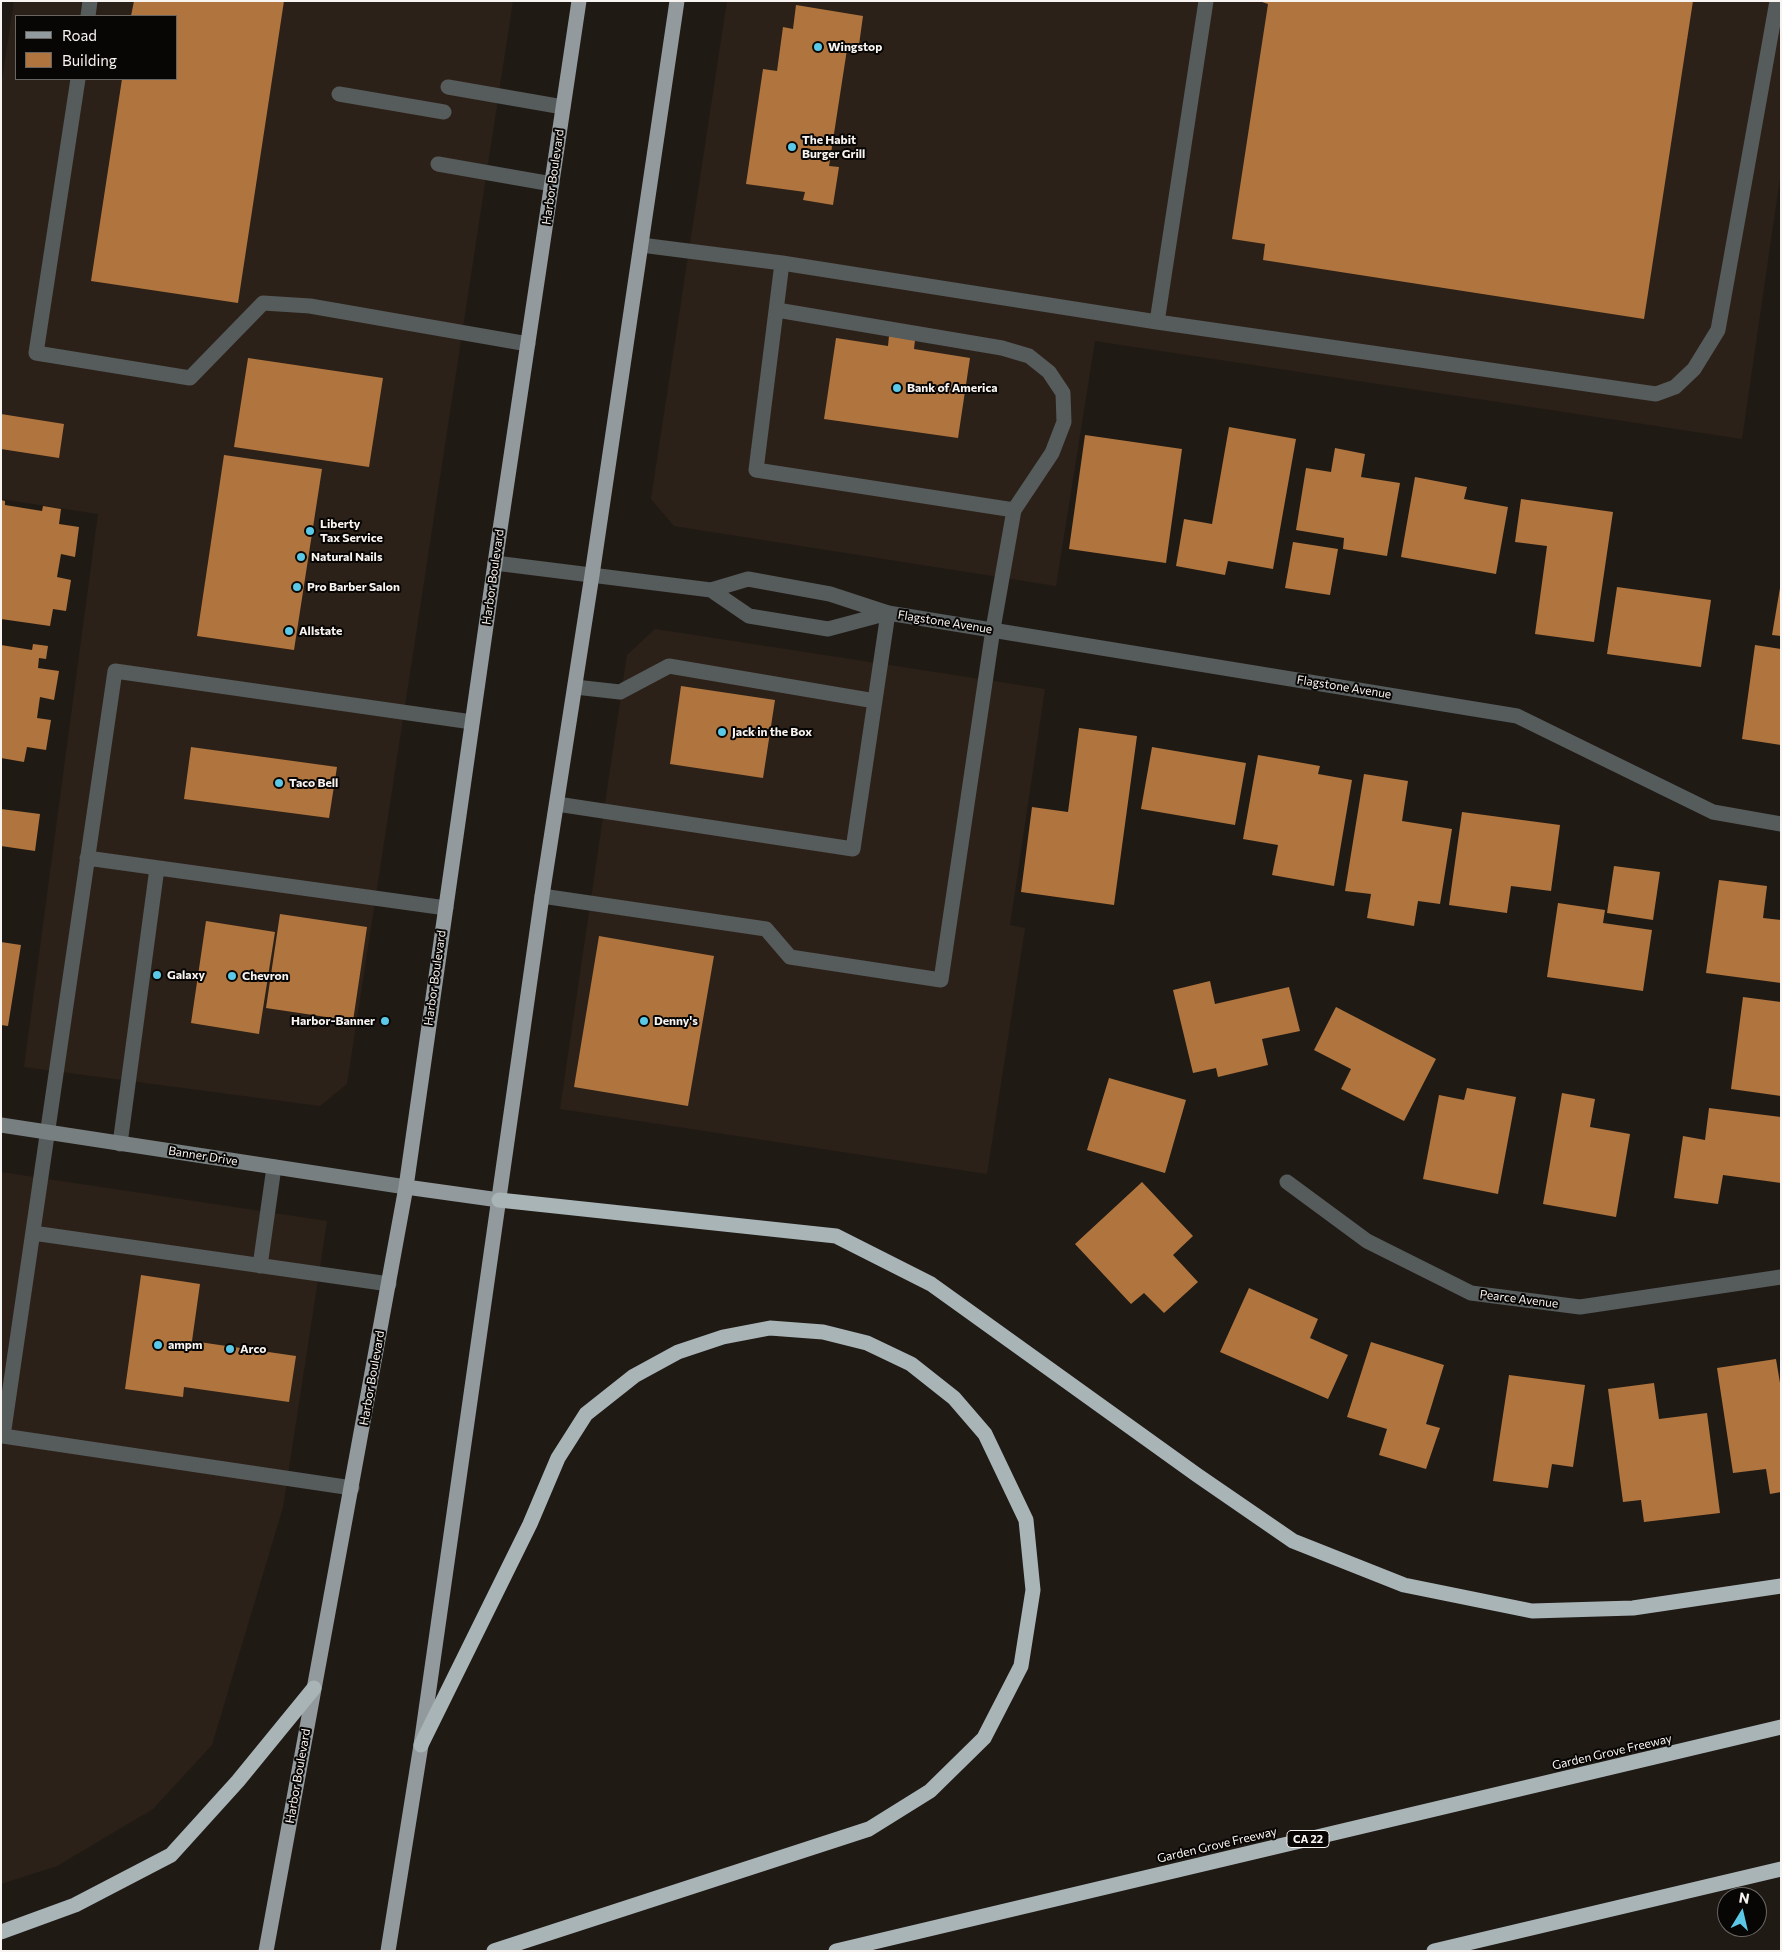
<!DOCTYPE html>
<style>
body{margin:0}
#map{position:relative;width:1782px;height:1952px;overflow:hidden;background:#201a15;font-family:Commissioner,sans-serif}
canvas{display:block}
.frame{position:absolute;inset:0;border:2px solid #f8f4f1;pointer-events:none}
.legend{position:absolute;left:15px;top:15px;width:162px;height:65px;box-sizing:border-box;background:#080604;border:1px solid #686563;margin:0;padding:6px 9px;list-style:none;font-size:15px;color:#f8f4f1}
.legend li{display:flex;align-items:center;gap:10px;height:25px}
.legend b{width:25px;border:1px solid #686563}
.north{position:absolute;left:1717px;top:1887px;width:50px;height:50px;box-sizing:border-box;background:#080604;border:1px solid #686563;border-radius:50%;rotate:9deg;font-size:14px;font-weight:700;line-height:20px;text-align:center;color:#f8f4f1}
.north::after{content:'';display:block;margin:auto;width:18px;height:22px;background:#5ac8e6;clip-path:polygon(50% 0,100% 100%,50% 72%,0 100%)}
</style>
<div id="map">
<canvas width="1782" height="1952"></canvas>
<div class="frame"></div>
<ul class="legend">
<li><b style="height:6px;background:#929a9d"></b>Road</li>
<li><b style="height:14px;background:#b0753e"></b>Building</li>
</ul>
<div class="north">N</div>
</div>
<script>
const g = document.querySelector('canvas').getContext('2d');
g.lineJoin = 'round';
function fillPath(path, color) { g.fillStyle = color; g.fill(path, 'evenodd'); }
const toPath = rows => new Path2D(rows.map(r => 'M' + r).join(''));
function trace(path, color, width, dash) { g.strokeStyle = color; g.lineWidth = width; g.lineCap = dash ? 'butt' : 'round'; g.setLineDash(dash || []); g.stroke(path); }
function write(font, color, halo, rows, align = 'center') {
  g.font = font + ' Commissioner,sans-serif'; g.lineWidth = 4; g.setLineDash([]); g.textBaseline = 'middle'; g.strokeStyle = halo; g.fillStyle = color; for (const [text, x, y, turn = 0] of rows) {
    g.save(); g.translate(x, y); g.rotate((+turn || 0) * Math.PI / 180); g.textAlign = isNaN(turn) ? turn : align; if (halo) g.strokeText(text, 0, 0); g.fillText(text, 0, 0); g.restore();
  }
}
fillPath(toPath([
 [14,1,513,1,347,1084,320,1106,24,1067,98,514,1,499,1,86],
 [16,16,176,16,176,79,16,79],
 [727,1,1781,1,1781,171,1742,439,1095,341,1056,586,674,526,651,499],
 [655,629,1045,689,1010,925,1025,928,987,1174,560,1109,627,655],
 [1,1172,327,1221,283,1507,212,1745,153,1809,57,1866,1,1884]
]), '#2c2118');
fillPath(toPath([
 [134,1,284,1,238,303,91,281,122,79,176,79,176,16,131,16],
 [1259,1,1693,1,1644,319,1263,260,1265,244,1232,239,1268,4],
 [796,5,863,16,859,45,848,43,829,166,839,167,833,205,803,200,805,192,746,184,763,69,777,71,783,27,793,29],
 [889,336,915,340,914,349,970,358,958,438,824,419,836,338,888,346],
 [248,358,383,378,369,467,234,447],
 [1,414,64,424,59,458,1,449],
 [1229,427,1296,439,1273,569,1228,561,1225,575,1176,566,1184,519,1212,524],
 [1085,435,1182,449,1166,563,1069,549],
 [1335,448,1365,454,1361,477,1400,483,1387,556,1343,549,1344,538,1296,530,1306,468,1331,472],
 [224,455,322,469,294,650,197,636],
 [1415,477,1467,487,1464,499,1508,507,1496,574,1401,557],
 [1521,499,1613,512,1594,642,1535,634,1547,546,1515,542],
 [1,500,5,501,5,505,42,511,43,506,61,509,59,524,79,527,75,557,61,554,57,577,71,580,66,611,53,609,50,626,1,619],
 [1293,542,1338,549,1330,595,1285,588],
 [1617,587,1711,600,1701,667,1607,654],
 [1780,588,1781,588,1781,636,1772,635],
 [33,644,48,646,46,659,39,658,38,668,59,671,54,700,40,697,37,718,51,720,46,750,27,747,24,762,1,758,1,645,32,650],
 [1755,645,1781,649,1781,745,1742,739],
 [681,686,775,700,763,778,670,764],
 [1079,728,1137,736,1114,905,1021,892,1032,807,1068,812],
 [191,747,337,767,329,818,184,799],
 [1152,747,1246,763,1235,825,1141,809],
 [1258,755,1320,766,1318,774,1352,780,1334,886,1272,875,1278,845,1243,839],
 [1364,774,1408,781,1402,821,1452,829,1440,904,1418,901,1414,926,1367,918,1371,894,1345,891],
 [1,809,40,814,35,851,1,846],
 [1462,812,1560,825,1551,891,1511,886,1507,913,1449,905],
 [1614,866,1660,872,1653,920,1607,913],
 [1719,880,1767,886,1763,918,1781,920,1781,983,1706,973],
 [1558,903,1605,910,1603,923,1652,930,1643,991,1547,977],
 [280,914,367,927,353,1021,266,1008],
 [206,921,275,932,259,1034,191,1023],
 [599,936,714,956,688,1106,574,1087],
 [1,942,21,945,8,1026,1,1025],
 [1210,981,1215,1004,1289,987,1300,1031,1262,1039,1268,1065,1218,1077,1216,1068,1193,1073,1173,990],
 [1743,997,1781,1002,1781,1096,1731,1089],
 [1336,1007,1436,1059,1404,1121,1341,1089,1351,1069,1314,1050],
 [1109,1078,1186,1100,1165,1173,1087,1150],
 [1467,1088,1516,1097,1498,1194,1423,1179,1439,1095,1464,1100],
 [1562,1093,1595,1099,1590,1127,1630,1134,1616,1217,1543,1204],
 [1709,1108,1781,1117,1781,1183,1723,1175,1718,1204,1674,1198,1683,1136,1705,1140],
 [1142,1182,1193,1236,1173,1255,1198,1282,1164,1313,1144,1293,1131,1304,1075,1244],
 [141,1275,200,1284,192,1341,296,1356,289,1402,184,1387,183,1397,125,1389],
 [1249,1288,1318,1319,1310,1338,1348,1355,1328,1399,1220,1352],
 [1371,1342,1444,1365,1426,1424,1440,1428,1426,1469,1379,1455,1387,1429,1347,1417],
 [1776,1359,1781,1389,1781,1492,1770,1494,1766,1469,1733,1473,1717,1368],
 [1509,1375,1585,1385,1573,1467,1552,1464,1548,1488,1493,1481],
 [1654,1383,1659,1419,1707,1413,1720,1513,1644,1522,1641,1500,1623,1502,1608,1389]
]), '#b0753e');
trace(toPath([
 [88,16,90,1],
 [78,79,36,353,190,378,263,303,310,306,528,344],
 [448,87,563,107],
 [339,94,444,112],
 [438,164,552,184],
 [641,245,782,263,1157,322,1656,394,1675,387,1694,369,1718,330,1777,1],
 [777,310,1002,348,1029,356,1049,372,1063,393,1064,422,1052,453,1014,510],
 [1157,322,1206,1],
 [575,687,620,692,669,666,875,701],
 [557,804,853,849,888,613],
 [87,858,446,908],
 [542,896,766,929,790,957,941,980,993,629,1014,510,756,470,782,263],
 [120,1144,157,868],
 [33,1233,389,1284],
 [260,1266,274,1167],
 [352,1488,3,1436,115,671,472,722]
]), '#565b5c', 15);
trace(toPath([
 [495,563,711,590,748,579,830,594,888,613,1517,716,1713,812,1781,824],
 [711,590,749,616,828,629,888,613],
 [1287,1182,1367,1241,1471,1293,1580,1307,1781,1277]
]), '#565b5c', 15);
trace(toPath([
 [1,1125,406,1187]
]), '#787f81', 15);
trace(toPath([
 [406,1187,499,1200],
 [266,1951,406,1187,495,563,579,1],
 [388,1951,421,1745,542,896,592,575,677,1]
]), '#929a9d', 15);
trace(toPath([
 [499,1200,836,1236,931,1284,1197,1475,1293,1541,1404,1585,1532,1611,1633,1608,1781,1586],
 [421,1745,530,1524,558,1458,586,1414,634,1376,678,1352,723,1337,770,1328,823,1332,867,1343,911,1364,954,1398,985,1434,1026,1520,1033,1590,1021,1666,984,1738,930,1791,869,1829,494,1951],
 [1,1932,75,1905,171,1855,238,1781,314,1688],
 [836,1951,1781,1727],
 [1434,1951,1781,1869]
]), '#a9b4b7', 15);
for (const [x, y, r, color] of [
 [818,47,5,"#5ac8e6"],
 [792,147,5,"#5ac8e6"],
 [897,388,5,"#5ac8e6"],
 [310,531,5,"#5ac8e6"],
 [301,557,5,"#5ac8e6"],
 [297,587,5,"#5ac8e6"],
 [289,631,5,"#5ac8e6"],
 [722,732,5,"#5ac8e6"],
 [279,783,5,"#5ac8e6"],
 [157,975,5,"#5ac8e6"],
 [232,976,5,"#5ac8e6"],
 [385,1021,5,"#5ac8e6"],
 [644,1021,5,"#5ac8e6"],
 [158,1345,5,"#5ac8e6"],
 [230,1349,5,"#5ac8e6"]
]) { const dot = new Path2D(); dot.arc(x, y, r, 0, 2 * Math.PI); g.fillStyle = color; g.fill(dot); trace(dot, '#080604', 2); }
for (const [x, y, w] of [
 [1308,1839,42]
]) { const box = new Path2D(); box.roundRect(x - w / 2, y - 8.5, w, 17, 4); g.fillStyle = '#080604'; g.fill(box); trace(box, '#f8f4f1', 1); }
write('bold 11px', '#f8f4f1', null, [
 ["CA 22",1308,1839]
]);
write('bold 12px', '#f8f4f1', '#080604', [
 ["Wingstop",828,47],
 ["The Habit",802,140],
 ["Burger Grill",802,154],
 ["Bank of America",907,388],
 ["Liberty",320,524],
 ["Tax Service",320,538],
 ["Natural Nails",311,557],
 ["Pro Barber Salon",307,587],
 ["Allstate",299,631],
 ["Jack in the Box",732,732],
 ["Taco Bell",289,783],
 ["Galaxy",167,975],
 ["Chevron",242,976],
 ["Harbor-Banner",375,1021,"right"],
 ["Denny's",654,1021],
 ["ampm",168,1345],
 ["Arco",240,1349]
], 'left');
write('12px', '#f8f4f1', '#080604', [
 ["Harbor Boulevard",553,177,-82],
 ["Harbor Boulevard",493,577,-82],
 ["Flagstone Avenue",945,622,9],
 ["Flagstone Avenue",1344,687,9],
 ["Harbor Boulevard",435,978,-82],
 ["Banner Drive",203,1156,9],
 ["Pearce Avenue",1519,1299,7],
 ["Harbor Boulevard",372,1378,-80],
 ["Garden Grove Freeway",1612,1752,-13],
 ["Harbor Boulevard",298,1776,-80],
 ["Garden Grove Freeway",1217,1845,-13]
]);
</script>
